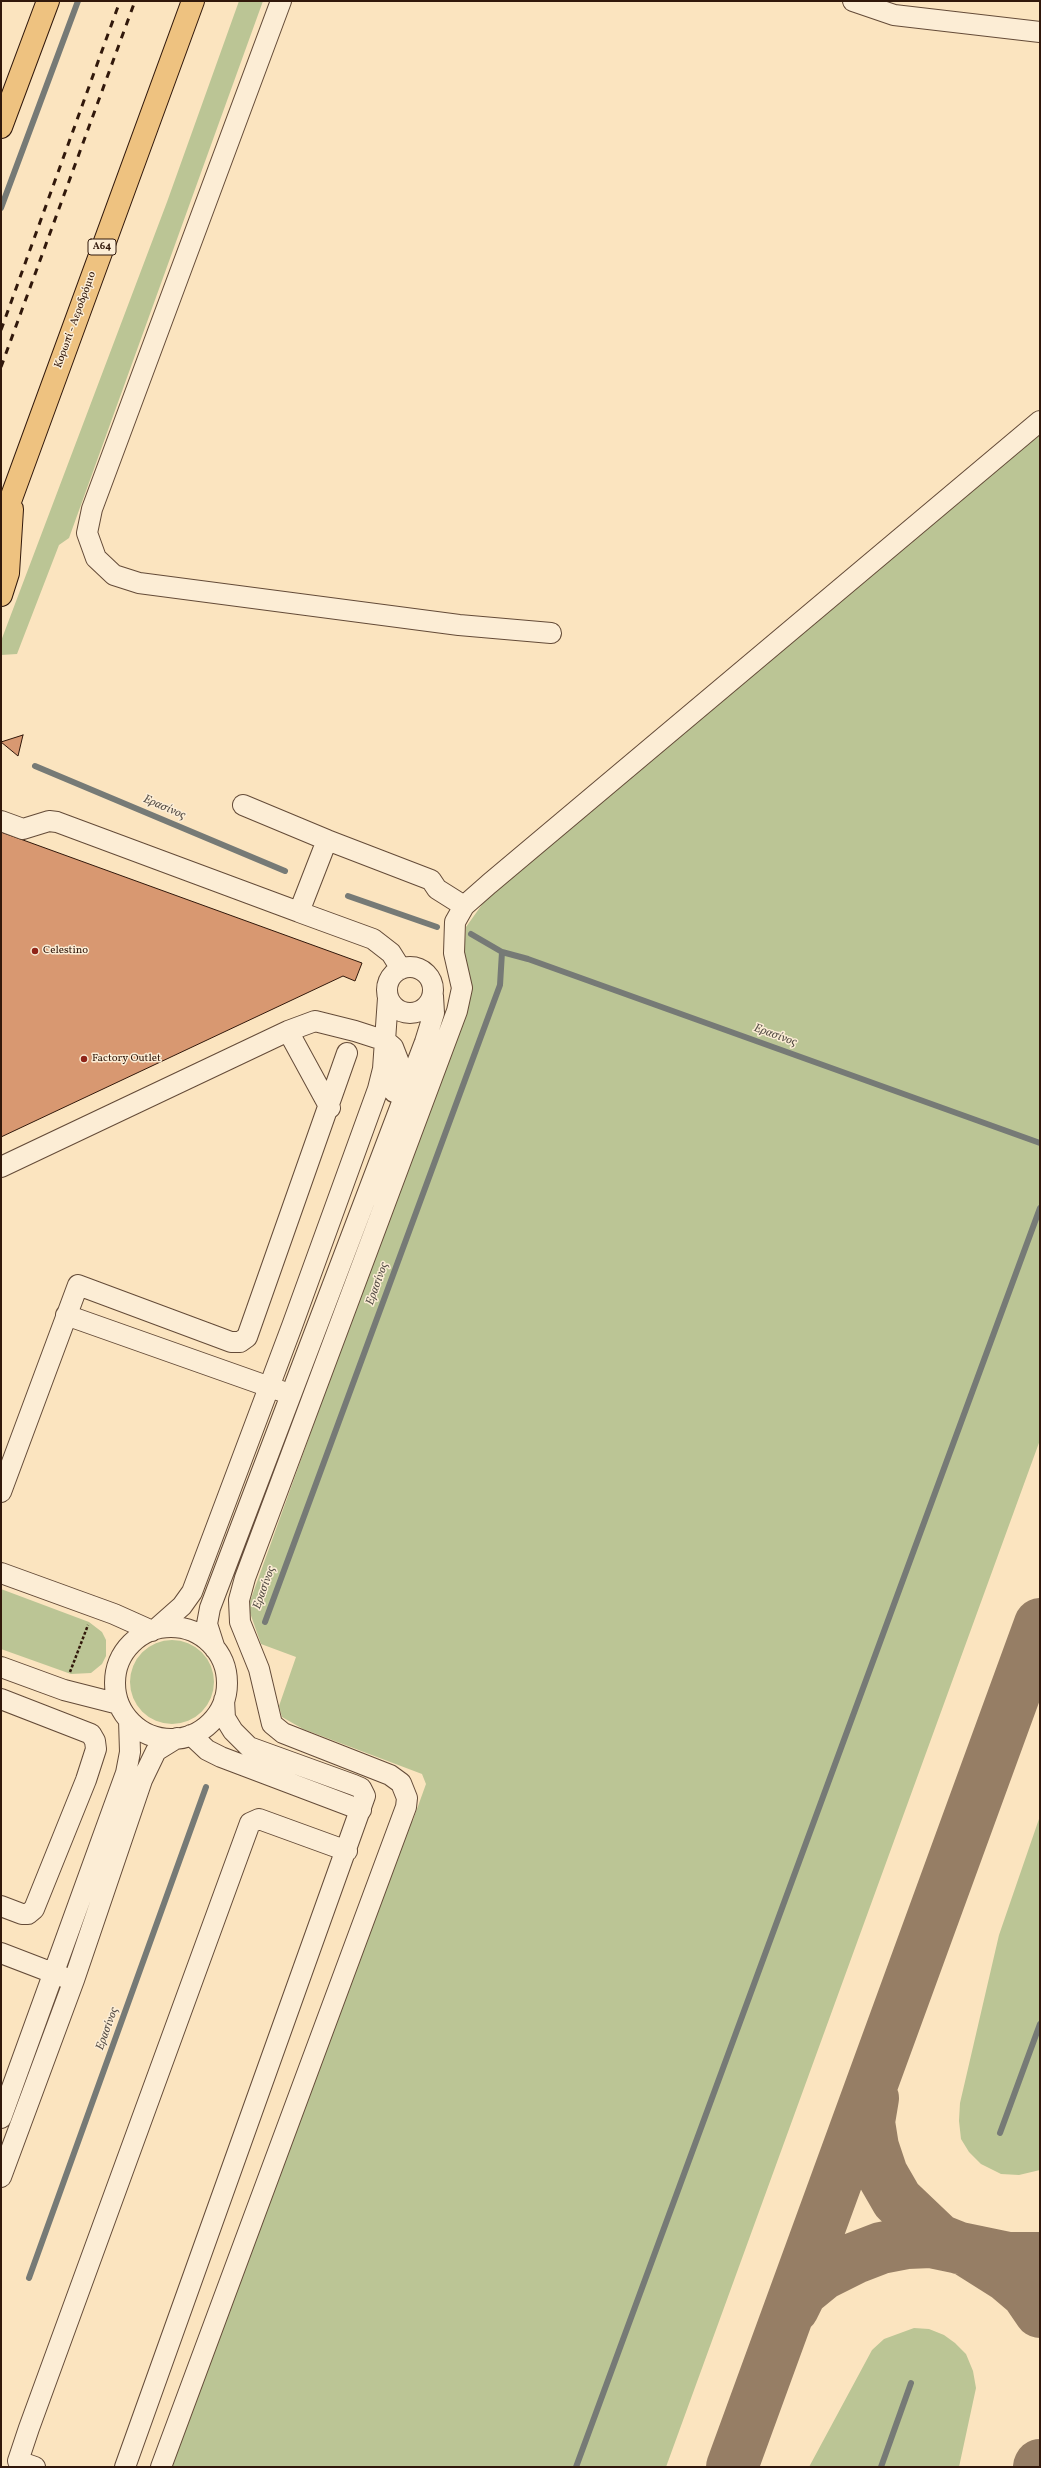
<!DOCTYPE html>
<meta charset="utf-8">
<style>
body{margin:0}
#map{position:relative;width:1041px;height:2468px;overflow:hidden;background:#fbe4bf;font-family:Vollkorn,serif}
canvas{display:block}
.frame{position:absolute;inset:0;border:2px solid #31180b;pointer-events:none}
</style>
<div id="map">
<canvas width="1041" height="2468"></canvas>
<div class="frame"></div>
</div>
<script>
const g = document.querySelector('canvas').getContext('2d');
g.lineJoin = 'round';
function fillPath(path, color) { g.fillStyle = color; g.fill(path, 'evenodd'); }
const toPath = rows => new Path2D(rows.map(r => 'M' + r).join(''));
function trace(path, color, width, dash) { g.strokeStyle = color; g.lineWidth = width; g.lineCap = dash ? 'butt' : 'round'; g.setLineDash(dash || []); g.stroke(path); }
function write(font, color, halo, rows, align = 'center') {
  g.font = font + ' Vollkorn,serif'; g.lineWidth = 3; g.setLineDash([]); g.textBaseline = 'middle'; g.strokeStyle = halo; g.fillStyle = color; for (const [text, x, y, turn = 0] of rows) {
    g.save(); g.translate(x, y); g.rotate((+turn || 0) * Math.PI / 180); g.textAlign = isNaN(turn) ? turn : align; if (halo) g.strokeText(text, 0, 0); g.fillText(text, 0, 0); g.restore();
  }
}
fillPath(toPath([
 [239,1,263,1,69,538,59,545,17,654,1,655,1,641,167,202],
 [1040,429,1040,1440,666,2467,170,2467,402,1833,413,1820,426,1784,422,1774,303,1729,282,1717,279,1706,296,1657,261,1644,248,1607,468,995,464,954,466,927,486,899],
 [1,1589,89,1622,102,1632,106,1640,106,1656,102,1664,91,1673,71,1674,1,1649],
 '130 1682a42 42 0 1 1 84 0a42 42 0 1 1-84 0Z',
 [1040,1816,1040,2170,1019,2175,1001,2174,981,2164,969,2152,961,2139,959,2121,960,2103,999,1935],
 [914,2328,929,2329,944,2335,955,2343,966,2354,973,2371,976,2388,959,2467,809,2467,872,2350,884,2339]
]), '#bbc595');
trace(toPath([
 [1,208,78,1],
 [35,766,285,871],
 [348,896,437,927],
 [471,934,502,952,528,959,1040,1143],
 [265,1622,500,985,502,952],
 [1000,2133,1040,2024],
 [29,2278,206,1787],
 [576,2467,1040,1208],
 [881,2467,911,2383]
]), '#767a76', 6);
trace(toPath([
 [873,2098,869,2122,873,2147,882,2174,897,2200,939,2240,959,2248],
 [969,2252,1007,2276,1027,2293,1040,2312],
 [793,2308,801,2292,823,2274,855,2258,881,2248,907,2243,931,2242,1008,2258,1040,2258],
 [732,2467,1040,1624],
 [1039,2467,1040,2465]
]), '#967e65', 52);
const building = toPath([
 [23,735,18,756,1,742,23,735],
 [1,832,362,963,355,981,343,976,1,1137,1,832]
]);
fillPath(building, '#d89871');
trace(building, '#31180b', 1);
const minor = toPath([
 [281,1,92,509,87,533,96,558,114,575,139,583,459,625,551,633],
 [853,1,894,15,1040,32],
 [243,805,327,840,299,912,373,939,391,953,401,969],
 [1,821,23,829,49,821,57,822,299,912],
 [327,840,431,880,437,889,464,906],
 '387 990a23 23 0 1 1 46 0a23 23 0 1 1-46 0Z',
 [288,1031,330,1108],
 [1,1167,288,1031,315,1021,355,1031,386,1041,393,1047,400,1065,394,1092],
 [66,1315,281,1391],
 [1,1492,78,1285,231,1342,240,1342,247,1337,347,1053],
 [1,1573,114,1614,152,1631],
 '115 1683a56 56 0 1 1 112 0a56 56 0 1 1-112 0Z',
 [156,1629,182,1606,192,1592,292,1326,378,1089,383,1069,388,998],
 [215,1649,207,1624,210,1608,425,1042,434,1013,433,996],
 [1,1667,64,1690,119,1704],
 [1,1699,91,1734,95,1741,96,1749,86,1780,34,1909,28,1914,22,1914,1,1906],
 [191,1735,207,1750,221,1757,361,1810],
 [1,1953,66,1978],
 [1,2118,126,1773,130,1752,129,1720],
 [1,2177,74,1980,142,1780,156,1751,177,1738],
 [35,2467,18,2461,29,2428,250,1823,259,1819,347,1851],
 [125,2467,365,1796,361,1788,354,1785,249,1747,233,1731,225,1718,224,1700],
 [161,2467,406,1807,407,1798,401,1783,390,1775,283,1733,272,1724,259,1669,240,1622,239,1600,245,1578,457,1011,462,988,454,953,455,922,464,906,489,884,1040,421]
]);
const highway = toPath([
 [1,127,48,1],
 [1,526,193,1],
 [1,595,8,573,12,509]
]);
trace(minor, '#644b38', 22);
trace(highway, '#31180b', 24);
trace(toPath([
 [70,1672,88,1625]
]), '#31180b', 2.5, [3, 2]);
trace(minor, '#fcedd5', 20);
trace(highway, '#eec280', 22);
trace(toPath([
 [1,330,120,1],
 [1,367,135,1]
]), '#31180b', 3, [7, 7]);
for (const [x, y, r, color] of [
 [35,951,4,"#8f2418"],
 [84,1059,4,"#8f2418"]
]) { const dot = new Path2D(); dot.arc(x, y, r, 0, 2 * Math.PI); g.fillStyle = color; g.fill(dot); trace(dot, '#fcedd5', 1.5); }
for (const [x, y, w] of [
 [102,247,28]
]) { const box = new Path2D(); box.roundRect(x - w / 2, y - 8, w, 16, 3); g.fillStyle = '#fcedd5'; g.fill(box); trace(box, '#31180b', 1); }
write('bold 10px', '#31180b', null, [
 ["Α64",102,247]
]);
write('11px', '#31180b', '#fcedd5', [
 ["Κορωπί - Αεροδρόμιο",76,320,-70]
]);
write('11px', '#31180b', '#fcedd5', [
 ["Celestino",43,951],
 ["Factory Outlet",92,1059]
], 'left');
write('italic 12px', '#595149', '#fcedd5', [
 ["Ερασίνος",164,808,23],
 ["Ερασίνος",775,1036,20],
 ["Ερασίνος",378,1284,-70],
 ["Ερασίνος",265,1588,-70],
 ["Ερασίνος",108,2029,-70]
]);
</script>
